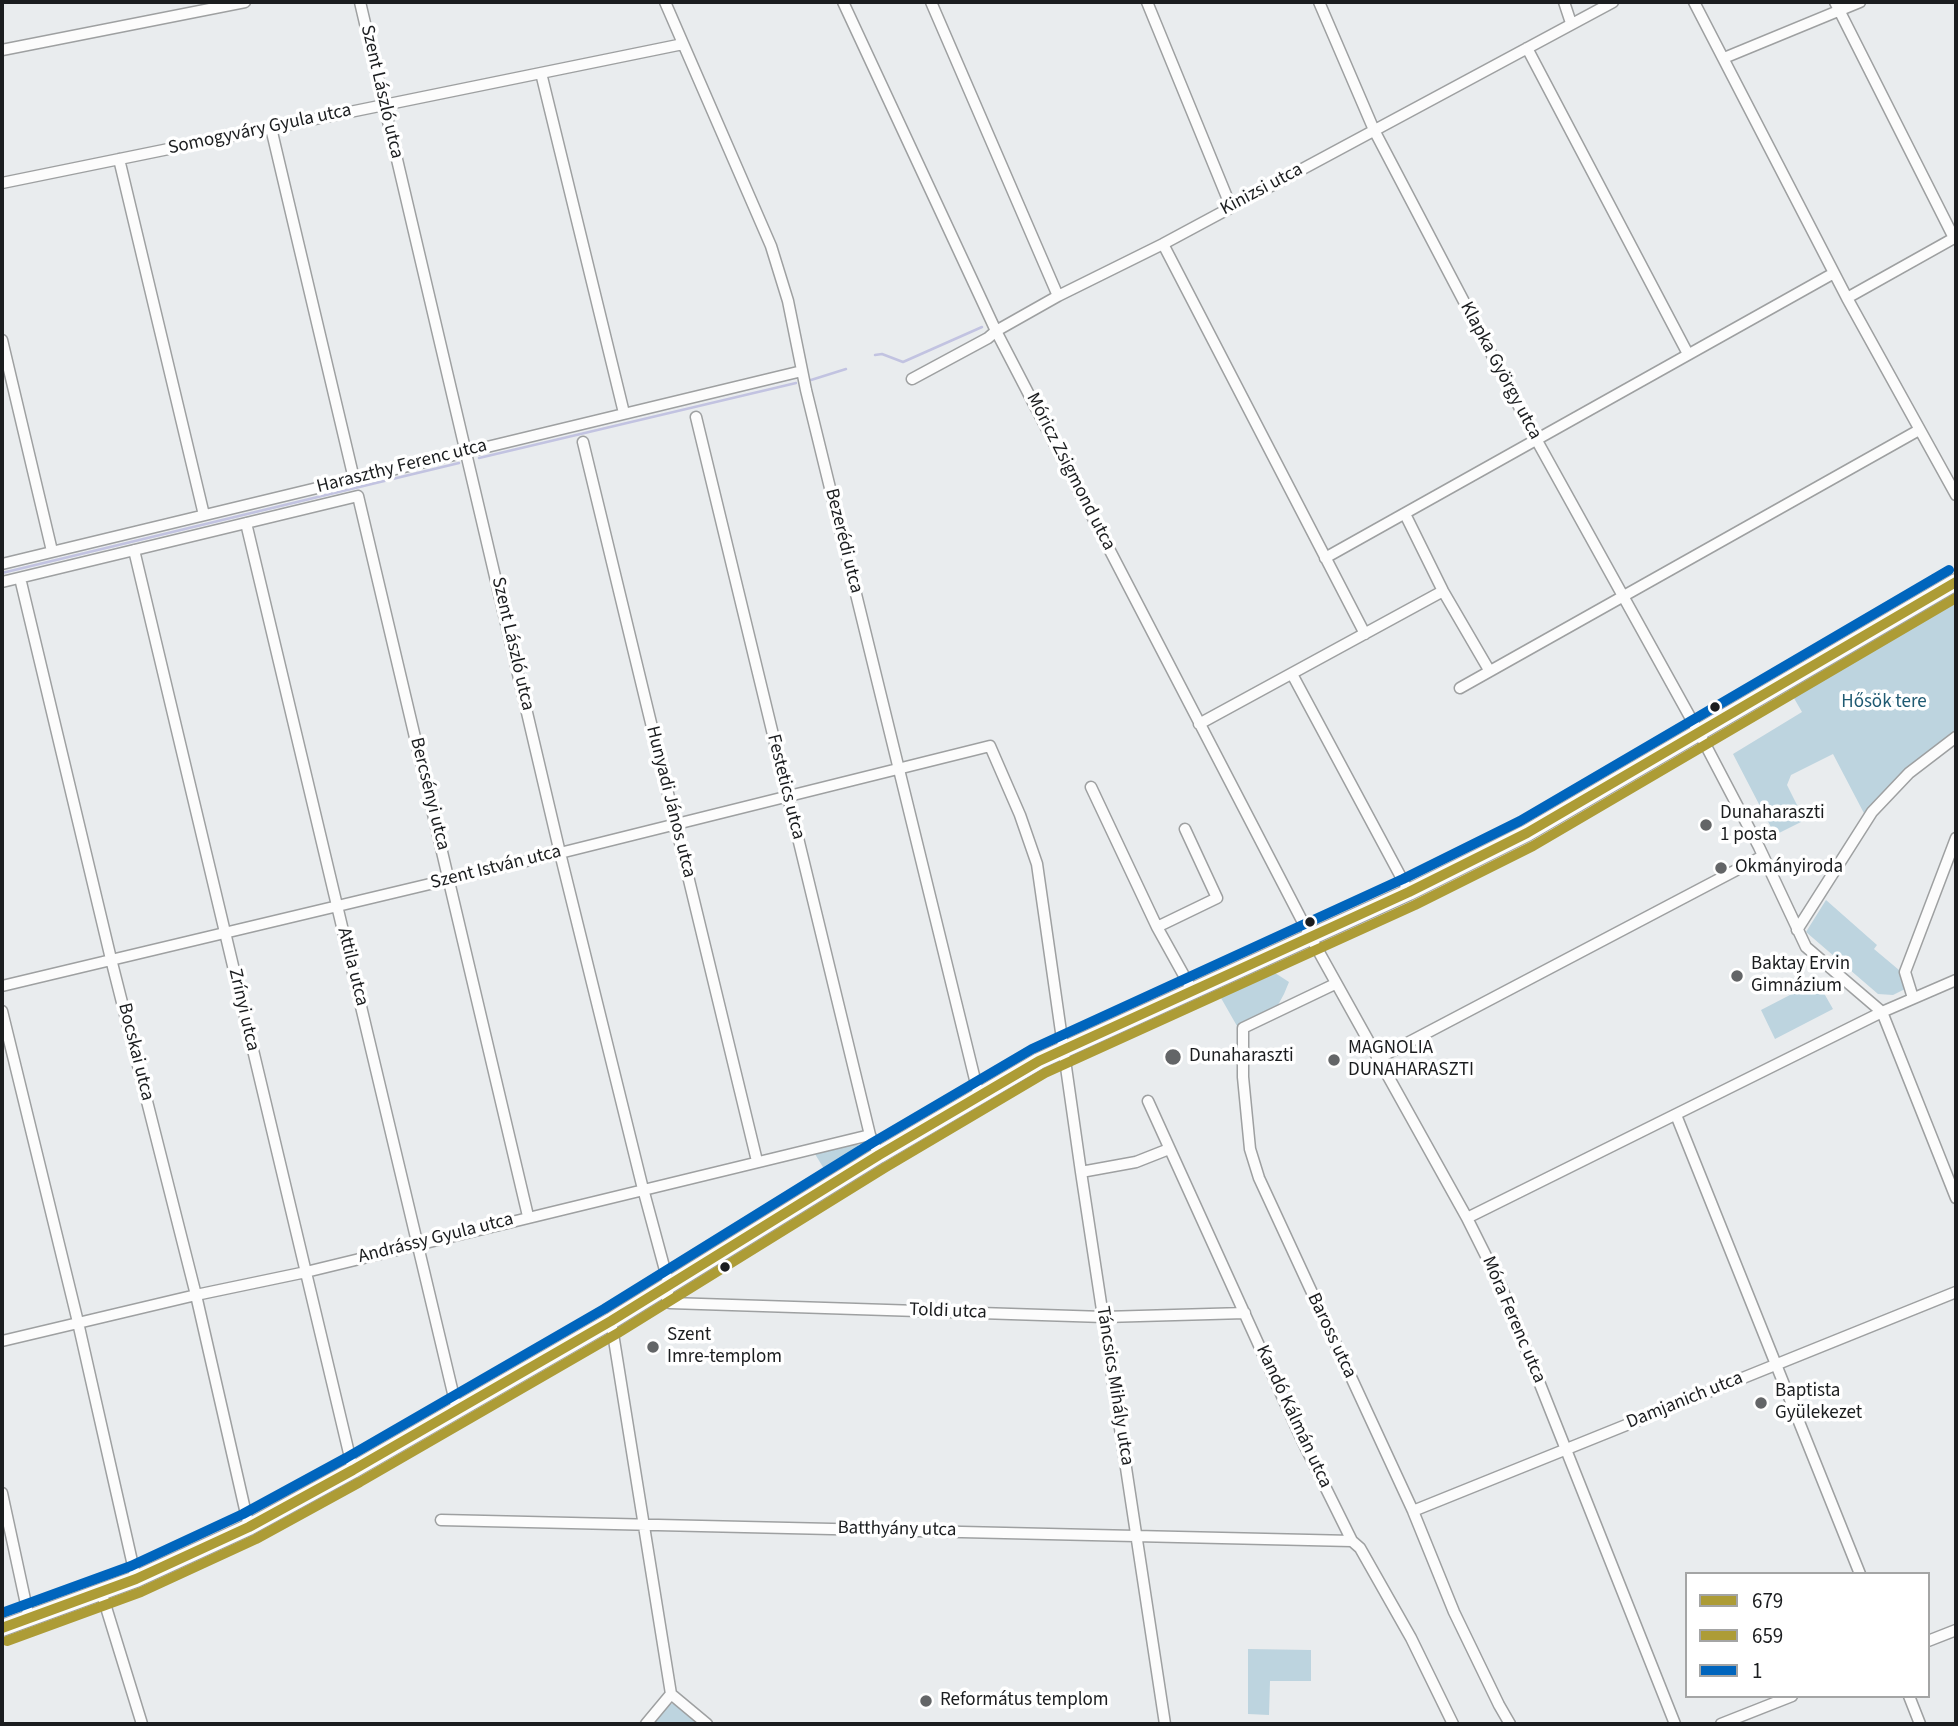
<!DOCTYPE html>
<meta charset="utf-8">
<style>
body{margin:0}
#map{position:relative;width:1958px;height:1726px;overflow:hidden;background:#e9ecee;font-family:"Source Sans 3",sans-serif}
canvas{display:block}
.frame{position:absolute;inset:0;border:4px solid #1b1d1f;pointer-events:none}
.legend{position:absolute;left:1685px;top:1572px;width:245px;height:126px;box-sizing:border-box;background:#fff;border:2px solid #a4a5a5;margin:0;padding:9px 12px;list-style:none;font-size:21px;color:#1b1d1f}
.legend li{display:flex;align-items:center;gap:14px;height:35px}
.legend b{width:35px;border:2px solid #a4a5a5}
</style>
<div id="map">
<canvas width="1958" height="1726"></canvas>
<div class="frame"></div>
<ul class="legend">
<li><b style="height:9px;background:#ad9c36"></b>679</li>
<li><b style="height:9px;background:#ad9c36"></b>659</li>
<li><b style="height:9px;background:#0065bd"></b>1</li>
</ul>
</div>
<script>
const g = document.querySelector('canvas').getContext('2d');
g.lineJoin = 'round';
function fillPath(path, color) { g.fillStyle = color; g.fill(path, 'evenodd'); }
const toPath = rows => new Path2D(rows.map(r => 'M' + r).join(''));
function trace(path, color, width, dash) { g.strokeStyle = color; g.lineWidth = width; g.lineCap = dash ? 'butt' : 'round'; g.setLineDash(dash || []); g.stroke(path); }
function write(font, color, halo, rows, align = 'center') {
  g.font = font + ' "Source Sans 3",sans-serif'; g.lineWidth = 7; g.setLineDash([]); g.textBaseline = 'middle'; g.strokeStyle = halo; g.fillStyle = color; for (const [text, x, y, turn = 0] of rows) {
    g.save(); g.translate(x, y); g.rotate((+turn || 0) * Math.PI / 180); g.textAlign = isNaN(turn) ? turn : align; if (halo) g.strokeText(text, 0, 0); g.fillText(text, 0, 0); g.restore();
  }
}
fillPath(toPath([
 [1956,577,1956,737,1867,819,1833,754,1791,775,1787,785,1803,817,1801,822,1775,835,1733,754,1802,712,1784,681],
 [1826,900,1877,945,1874,949,1899,970,1907,988,1893,995,1878,994,1806,932],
 [1263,971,1272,971,1289,982,1284,994,1278,1005,1237,1026,1217,991],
 [1817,981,1833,1009,1775,1039,1761,1010],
 [851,1145,858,1145,863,1157,829,1177,815,1154],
 [1248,1649,1311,1650,1311,1681,1270,1681,1269,1715,1248,1714],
 [670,1704,679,1704,703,1724,653,1724]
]), '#bdd4df');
trace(toPath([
 [875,355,882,354,903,362,982,327],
 [811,380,846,369],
 [479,458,796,383],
 [2,573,459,463]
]), '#c2c3e1', 2.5);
const minor = toPath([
 [360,2,560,853,642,1185,669,1285,667,1300,670,1303,1104,1317,1245,1313],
 [665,2,771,246,788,301,806,390,979,1096],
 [843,2,996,331,1310,936,1467,1218,1501,1286,1675,1724],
 [931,2,1058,296],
 [1147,2,1231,207],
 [1319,2,1374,130,1536,439,1705,744,1759,847,1806,947,1882,1012,1956,1198],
 [1564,2,1571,23],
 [1694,2,1847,298,1956,495],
 [1835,2,1954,238],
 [1527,48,1688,354],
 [2,50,245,2],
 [1724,58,1860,2],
 [541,73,624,413],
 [271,128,354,479],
 [119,159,204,515],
 [2,183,683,44],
 [1163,244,1365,634],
 [1847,298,1956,237],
 [2,340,52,551],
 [912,379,988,338,996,331,1058,296,1163,244,1613,2],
 [696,417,870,1135,879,1155],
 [583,442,757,1161],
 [1405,514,1443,591,1489,670],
 [246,523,457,1410],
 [134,550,353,1470],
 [1325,558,1834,273],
 [2,564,802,371],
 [20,578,111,959,196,1295,249,1527],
 [2,582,358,496,528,1216],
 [1292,674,1409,892],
 [1460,688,1919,430],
 [1199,724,1443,591],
 [1091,787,1157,927,1192,990],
 [1157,927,1217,898,1185,829],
 [1797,930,1872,812,1909,773,1956,737],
 [1335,984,1243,1028,1243,1077,1250,1149,1259,1178,1413,1511,1454,1612,1499,1705,1510,1724],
 [2,986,560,853,990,746,1020,815,1037,864,1081,1172,1165,1724],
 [1913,998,1905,972,1956,838],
 [2,1011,77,1318,136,1579],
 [1377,1059,1763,856],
 [1148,1101,1302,1440,1352,1541,1360,1548,1411,1638,1453,1724],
 [1676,1115,1860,1574],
 [1081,1172,1136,1162,1169,1149],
 [1467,1218,1882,1012,1956,980],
 [611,1321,671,1694],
 [2,1341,196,1295,306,1272,870,1135],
 [2,1493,29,1618],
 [1413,1511,1956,1292],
 [441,1520,1352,1541],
 [101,1591,142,1724],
 [1928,1641,1956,1630],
 [1909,1696,1920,1724],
 [646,1724,671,1694,707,1724],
 [1721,1724,1792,1696]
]);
const secondary = toPath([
 [2,1628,136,1579,249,1527,353,1470,611,1321,879,1155,1039,1061,1409,892,1527,833,1956,582]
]);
trace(minor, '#9ea0a1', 13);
trace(secondary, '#9ea0a1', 18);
trace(minor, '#fcfcfc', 10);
trace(secondary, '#fcfcfc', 16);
trace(toPath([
 [2,1628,136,1579,249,1527,353,1470,611,1321,879,1155,1039,1061,1409,892,1527,833,1956,582]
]), '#ad9c36', 10);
trace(toPath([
 [7,1641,141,1592,256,1539,360,1482,618,1333,886,1167,1045,1073,1415,905,1533,846,1956,598]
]), '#ad9c36', 10);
trace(toPath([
 [2,1613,131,1566,243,1514,346,1458,604,1309,872,1143,1032,1049,1403,879,1520,821,1949,570]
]), '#0065bd', 10);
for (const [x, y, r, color] of [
 [1715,707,6,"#1b1d1f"],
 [1706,825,7,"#636567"],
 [1721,868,7,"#636567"],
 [1310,922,6,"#1b1d1f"],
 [1737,976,7,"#636567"],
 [1173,1057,9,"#636567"],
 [1334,1060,7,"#636567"],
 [725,1267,6,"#1b1d1f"],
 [653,1347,7,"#636567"],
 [1761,1403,7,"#636567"],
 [926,1701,7,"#636567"]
]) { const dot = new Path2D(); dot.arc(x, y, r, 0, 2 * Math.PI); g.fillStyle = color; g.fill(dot); trace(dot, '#fff', 2.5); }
write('19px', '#1b1d1f', '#fff', [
 ["Szent László utca",381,92,77],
 ["Somogyváry Gyula utca",260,130,-12],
 ["Kinizsi utca",1262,190,-28],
 ["Klapka György utca",1500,371,62],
 ["Haraszthy Ferenc utca",402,467,-14],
 ["Móricz Zsigmond utca",1070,472,63],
 ["Bezerédi utca",843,541,76],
 ["Szent László utca",512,644,77],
 ["Festetics utca",785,787,76],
 ["Bercsényi utca",429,794,76],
 ["Hunyadi János utca",670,802,76],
 ["Szent István utca",496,868,-14],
 ["Attila utca",352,967,76],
 ["Zrínyi utca",243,1010,77],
 ["Bocskai utca",135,1052,76],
 ["Andrássy Gyula utca",436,1239,-14],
 ["Toldi utca",948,1312,2],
 ["Móra Ferenc utca",1513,1320,67],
 ["Baross utca",1331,1336,65],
 ["Táncsics Mihály utca",1114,1386,81],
 ["Damjanich utca",1685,1401,-22],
 ["Kandó Kálmán utca",1293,1417,65],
 ["Batthyány utca",897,1530,1]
]);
write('19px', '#1f5a72', '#fff', [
 ["Hősök tere",1884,703]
]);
write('19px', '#1b1d1f', '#fff', [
 ["Dunaharaszti",1720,814],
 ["1 posta",1720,836],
 ["Okmányiroda",1735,868],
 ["Baktay Ervin",1751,965],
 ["Gimnázium",1751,987],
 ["MAGNOLIA",1348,1049],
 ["DUNAHARASZTI",1348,1071],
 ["Dunaharaszti",1189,1057],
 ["Szent",667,1336],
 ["Imre-templom",667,1358],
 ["Baptista",1775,1392],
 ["Gyülekezet",1775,1414],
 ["Református templom",940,1701]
], 'left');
</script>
